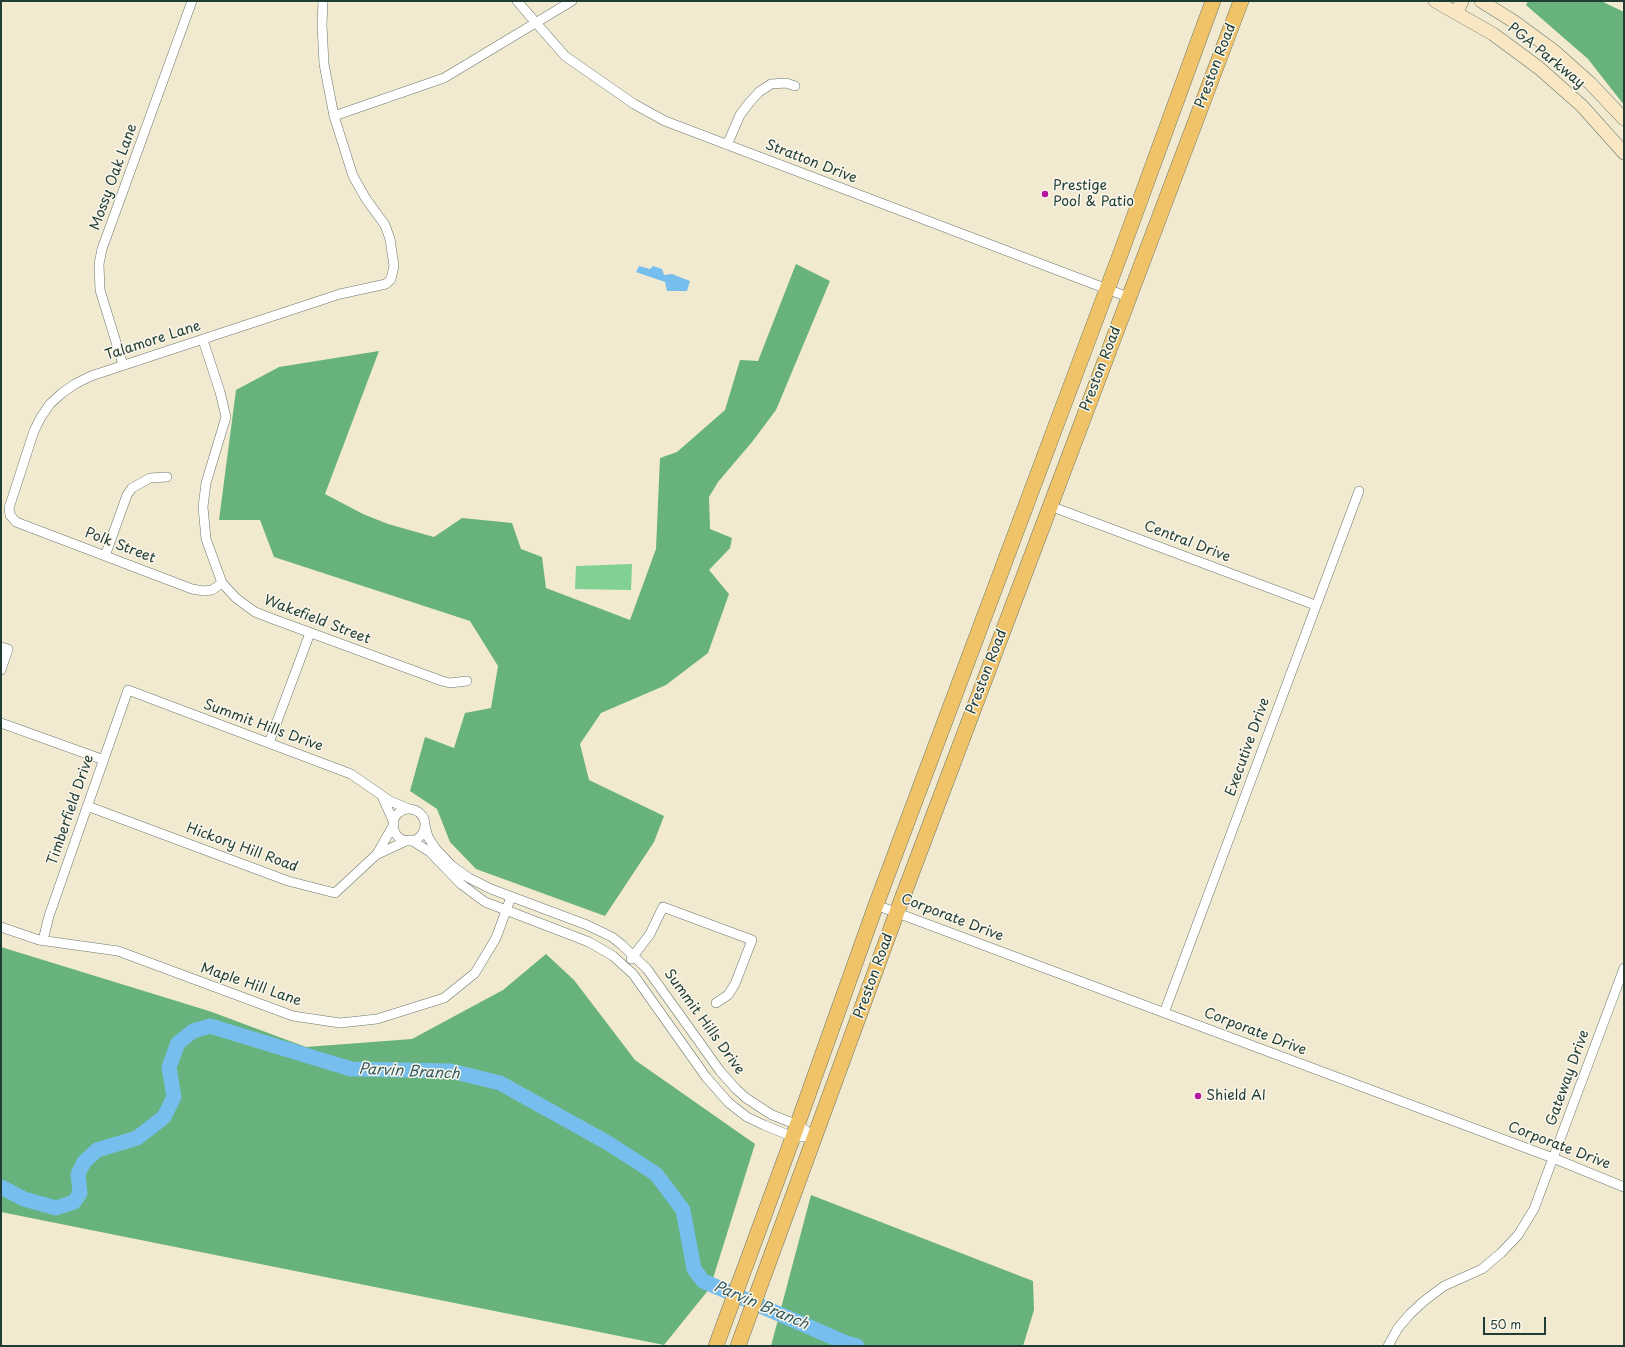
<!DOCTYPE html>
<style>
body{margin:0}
#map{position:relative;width:1625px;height:1347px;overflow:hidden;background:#f1e9d0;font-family:"Playpen Sans",sans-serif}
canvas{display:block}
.frame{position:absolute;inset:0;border:2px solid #1f3d34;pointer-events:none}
.scale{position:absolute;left:1483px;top:1317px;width:63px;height:18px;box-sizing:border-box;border:2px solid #1f3d34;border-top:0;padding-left:5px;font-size:12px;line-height:14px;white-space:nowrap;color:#1f3d34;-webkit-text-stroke:3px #fbf7ec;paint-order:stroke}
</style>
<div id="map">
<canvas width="1625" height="1347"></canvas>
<div class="frame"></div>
<div class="scale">50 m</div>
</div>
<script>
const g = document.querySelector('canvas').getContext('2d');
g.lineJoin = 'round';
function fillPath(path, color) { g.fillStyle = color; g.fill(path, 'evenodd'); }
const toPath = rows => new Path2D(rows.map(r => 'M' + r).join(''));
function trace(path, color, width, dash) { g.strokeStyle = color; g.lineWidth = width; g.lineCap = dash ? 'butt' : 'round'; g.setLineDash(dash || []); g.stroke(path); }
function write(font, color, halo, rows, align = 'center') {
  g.font = font + ' "Playpen Sans",sans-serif'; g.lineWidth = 3; g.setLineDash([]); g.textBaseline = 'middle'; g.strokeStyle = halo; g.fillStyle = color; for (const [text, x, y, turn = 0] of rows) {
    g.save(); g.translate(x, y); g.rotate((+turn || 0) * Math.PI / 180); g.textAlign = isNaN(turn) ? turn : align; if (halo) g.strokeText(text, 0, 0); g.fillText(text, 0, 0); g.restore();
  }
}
fillPath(toPath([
 [632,564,631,590,575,589,576,566]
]), '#80d193');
fillPath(toPath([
 [1528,1,1601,1,1624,12,1624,105,1588,59,1526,5],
 [796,264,830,281,776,410,752,442,718,482,709,497,710,529,732,538,730,548,709,570,729,594,708,653,666,685,601,713,580,744,589,780,664,816,654,842,605,916,476,869,450,842,437,809,410,791,425,737,454,748,465,713,491,708,498,666,470,621,274,557,260,520,219,520,236,390,279,367,379,351,325,494,363,514,388,524,434,537,462,518,512,523,521,549,542,557,546,588,630,620,656,549,660,458,677,452,725,410,740,360,758,361],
 [1,947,209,1011,306,1047,412,1039,503,990,546,954,574,980,635,1060,755,1144,710,1288,664,1345,1,1212],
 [811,1195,1033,1281,1034,1310,1023,1346,771,1346]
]), '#68b37d');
fillPath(toPath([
 [639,266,650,269,653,266,662,269,664,275,672,274,690,281,687,291,667,291,665,282,636,272]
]), '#75beed');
trace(toPath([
 [1,1187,24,1199,56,1208,74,1202,80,1193,78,1174,84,1162,97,1150,137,1138,164,1117,174,1097,169,1067,178,1043,193,1031,210,1026,351,1069,451,1071,500,1083,608,1143,656,1174,683,1210,694,1269,703,1281,846,1343,857,1346]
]), '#75beed', 15);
const minor = toPath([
 [517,1,565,56,634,104,665,121,1128,297],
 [334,116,444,78,572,1],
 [727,145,740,115,749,103,759,92,771,84,786,83,795,86],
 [203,340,220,392,226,417,206,483,203,507,206,539,222,583,236,598,255,612,273,619,442,681,450,683,467,681],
 [123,365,100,290,99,264,102,249,192,1],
 [1050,506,1315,605],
 [105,556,127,495,132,488,150,478,167,477],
 [222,583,212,590,204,591,192,589,16,522,10,515,9,508,34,431,41,417,50,404,62,393,75,384,91,376,340,294,386,284,391,279,394,266,390,239,385,225,366,199,353,176,334,116,324,64,322,25,323,1],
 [1,647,8,649,1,670],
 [1,723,104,760],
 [269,743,310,633],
 [382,796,394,823],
 [87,806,288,881,335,893,376,855,408,840],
 '393 825a16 16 0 1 1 32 0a16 16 0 1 1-32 0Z',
 [425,825,428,837,435,848,452,866,469,878,491,889,587,925,612,937,622,945,647,969,720,1071,736,1089,746,1098,772,1115,798,1125,815,1137],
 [411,840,430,852,461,884,485,902,589,942,613,956,633,974,706,1077,729,1103,747,1117,764,1125,793,1137,815,1137],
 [377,854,394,824],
 [876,905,1553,1158,1624,1187],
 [1,927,39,940,118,951,293,1016,340,1023,377,1019,444,998,475,973,496,938,511,897],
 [43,940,49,916,128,690,351,774,390,801,409,809],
 [631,959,650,934,663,907,752,940,735,984,728,995,716,1003],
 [1164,1013,1359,491],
 [1388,1346,1398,1328,1410,1314,1424,1301,1444,1286,1482,1269,1501,1253,1518,1235,1534,1209,1624,968]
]);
const secondary = toPath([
 [1435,1,1493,34,1539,68,1582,106,1624,153],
 [1481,1,1513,21,1554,51,1590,83,1624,119],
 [1457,12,1462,1]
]);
const primary = toPath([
 [716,1346,793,1137,876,905,1123,247,1213,1],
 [738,1346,897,912,1241,1]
]);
trace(minor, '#68796b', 10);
trace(secondary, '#68796b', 14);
trace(primary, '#68796b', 16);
trace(minor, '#fff', 9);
trace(secondary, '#f9e7c3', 13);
trace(primary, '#f1c369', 15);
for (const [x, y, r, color] of [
 [1045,194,4,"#b5179e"],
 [1198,1096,4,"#b5179e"]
]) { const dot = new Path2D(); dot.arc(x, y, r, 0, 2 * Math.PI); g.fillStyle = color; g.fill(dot); trace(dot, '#fbf7ec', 1.5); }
write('14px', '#1f3d34', '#fbf7ec', [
 ["PGA Parkway",1546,56,39],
 ["Preston Road",1216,66,-69],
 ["Stratton Drive",811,162,21],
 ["Mossy Oak Lane",114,177,-70],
 ["Talamore Lane",153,341,-18],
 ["Preston Road",1101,369,-69],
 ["Central Drive",1187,542,21],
 ["Polk Street",120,546,21],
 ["Wakefield Street",317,620,21],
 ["Preston Road",987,672,-69],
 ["Summit Hills Drive",263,726,20],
 ["Executive Drive",1248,747,-70],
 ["Timberfield Drive",71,810,-71],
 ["Hickory Hill Road",242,848,20],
 ["Corporate Drive",952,918,21],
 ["Preston Road",874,976,-70],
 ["Maple Hill Lane",251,985,19],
 ["Summit Hills Drive",704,1022,54],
 ["Corporate Drive",1255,1032,21],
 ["Gateway Drive",1568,1078,-70],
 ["Corporate Drive",1559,1146,21]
]);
write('14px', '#1f3d34', '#fbf7ec', [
 ["Prestige",1053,186],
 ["Pool & Patio",1053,202],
 ["Shield AI",1206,1096]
], 'left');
write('italic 15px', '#345d62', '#fbf7ec', [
 ["Parvin Branch",409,1072,3],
 ["Parvin Branch",761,1306,23]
]);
</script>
